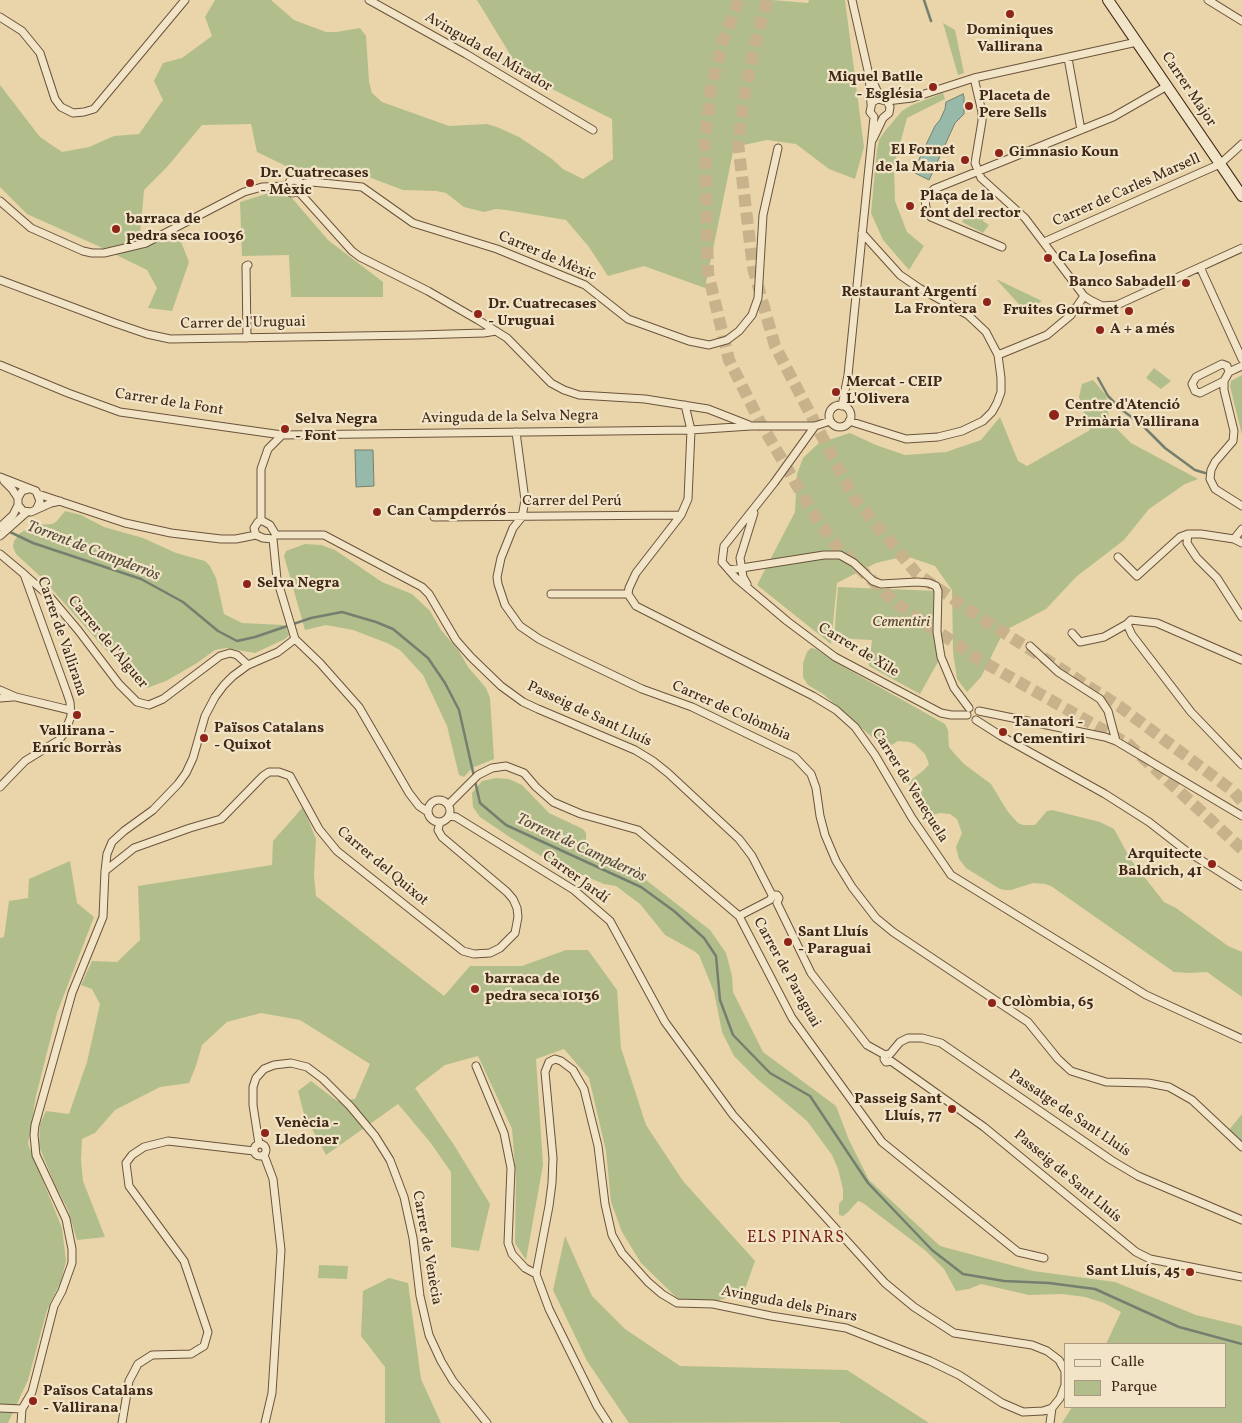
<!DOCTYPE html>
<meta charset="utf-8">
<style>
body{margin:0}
#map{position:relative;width:1242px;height:1423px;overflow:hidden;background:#e9d5a9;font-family:Vollkorn,serif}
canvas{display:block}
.legend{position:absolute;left:1064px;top:1343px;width:162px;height:65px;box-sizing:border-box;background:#f1e4c7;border:1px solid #ab9981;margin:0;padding:6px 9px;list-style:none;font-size:15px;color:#412818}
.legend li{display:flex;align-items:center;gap:10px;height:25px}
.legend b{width:25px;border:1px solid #ab9981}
</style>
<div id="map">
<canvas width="1242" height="1423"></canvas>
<ul class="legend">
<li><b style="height:6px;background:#f1e4c7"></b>Calle</li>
<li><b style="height:14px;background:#b1be8c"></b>Parque</li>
</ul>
</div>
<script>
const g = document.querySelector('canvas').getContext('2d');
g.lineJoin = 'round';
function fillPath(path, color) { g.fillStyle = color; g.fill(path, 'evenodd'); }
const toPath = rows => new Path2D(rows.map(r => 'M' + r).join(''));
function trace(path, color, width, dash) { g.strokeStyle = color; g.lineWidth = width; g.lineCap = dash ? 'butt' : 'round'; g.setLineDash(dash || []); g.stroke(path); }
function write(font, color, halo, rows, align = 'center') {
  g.font = font + ' Vollkorn,serif'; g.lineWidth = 4.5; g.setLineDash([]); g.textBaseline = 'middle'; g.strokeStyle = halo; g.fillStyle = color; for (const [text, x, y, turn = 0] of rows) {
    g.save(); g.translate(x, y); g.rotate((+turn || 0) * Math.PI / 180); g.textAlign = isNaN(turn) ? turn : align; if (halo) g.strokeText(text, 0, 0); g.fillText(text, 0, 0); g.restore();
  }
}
fillPath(toPath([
 [215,0,271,0,294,20,326,32,337,32,360,28,366,36,369,82,372,93,382,102,449,126,487,124,497,127,519,137,552,159,563,169,583,179,613,159,612,119,522,74,477,0,772,0,808,3,809,0,845,0,864,147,855,179,829,169,796,144,767,140,734,147,705,288,644,266,608,276,589,247,566,220,506,210,496,209,484,212,464,207,446,193,436,191,403,190,358,173,346,170,290,168,257,152,251,124,202,125,167,167,144,190,140,235,178,234,189,262,172,311,148,308,157,288,147,270,96,245,27,214,0,187,0,85,40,137,62,152,89,147,114,136,139,134,163,100,154,81,163,63,182,58,212,36,205,17],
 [943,23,955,30,964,73,958,75],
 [943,93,945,99,907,118,894,166,895,201,907,232,924,246,909,270,883,240,871,213,877,150,879,140,885,131,902,111,912,105],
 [269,193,292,198,328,240,383,282,383,297,291,297,289,255,242,256,240,202],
 [975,208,979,211,978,213,984,218,983,221,989,225,983,233,962,222,967,212],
 [996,279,1042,301,1026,312],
 [1154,368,1171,381,1161,389,1146,378],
 [1242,375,1242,435,1230,386,1231,381],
 [1093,380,1106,395,1109,421,1131,443,1198,479,1185,484,1149,509,1124,540,1076,577,1046,609,1004,631,981,677,967,692,957,679,953,652,952,590,935,566,906,556,876,563,837,583,831,644,757,585,795,512,797,474,803,458,819,443,850,433,876,445,905,455,946,452,981,440,1000,417,1018,461,1027,466,1090,430,1079,397,1082,384],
 [65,511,81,515,104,527,143,538,176,553,205,561,210,566,216,578,224,614,242,623,283,625,287,629,289,635,285,639,255,653,226,648,215,650,197,663,166,681,147,688,141,686,135,683,42,578,16,554,13,547,14,541,20,533,35,525,52,524,56,522],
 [305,544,321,545,335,550,382,582,412,594,430,611,441,630,459,651,468,667,486,688,490,698,494,759,472,768,464,777,459,775,447,726,423,675,400,650,387,643,353,630,326,625,305,630,284,556,286,551],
 [838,587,937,591,939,660,920,694,869,666,872,640,834,638],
 [811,648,816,649,835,662,945,724,948,730,949,747,953,752,964,764,991,784,1008,812,1018,823,1023,825,1035,825,1047,811,1052,810,1100,822,1114,829,1131,860,1164,902,1176,908,1228,946,1242,952,1242,997,1207,972,1189,973,1174,972,1051,886,1045,884,1033,883,1011,890,1005,890,1000,889,966,868,959,859,956,847,962,833,957,819,950,814,940,813,928,816,910,791,909,784,911,780,924,770,929,764,925,754,916,745,910,742,898,741,887,748,882,749,873,738,823,694,808,685,803,677,803,663,807,652],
 [496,778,509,779,522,785,549,813,583,829,586,833,586,850,588,855,593,859,626,868,646,880,710,930,726,953,732,976,733,992,763,1052,836,1106,849,1140,869,1180,940,1246,1033,1271,1115,1282,1196,1315,1242,1326,1242,1423,1062,1423,1072,1407,1226,1407,1226,1344,1106,1344,1121,1312,1104,1303,1085,1297,1062,1294,1029,1295,981,1284,969,1289,956,1291,944,1269,926,1251,863,1203,858,1201,848,1212,843,1216,839,1215,839,1204,843,1199,843,1189,838,1169,832,1155,807,1121,756,1078,734,1056,722,1032,714,992,699,955,694,951,665,935,640,904,616,886,604,884,551,862,511,838,480,817,473,807,472,793,482,781],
 [303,807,316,839,314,875,316,896,444,996,470,966,522,966,566,950,588,950,617,990,621,1048,646,1125,683,1181,755,1261,744,1292,717,1301,696,1301,678,1299,641,1263,622,1232,611,1202,606,1151,589,1078,564,1049,536,1059,543,1165,526,1260,515,1243,516,1177,512,1129,478,1056,445,1065,415,1088,454,1145,490,1204,479,1251,451,1247,451,1172,430,1142,398,1104,326,1155,304,1114,298,1091,311,1081,337,1101,355,1099,370,1064,300,1020,261,1013,227,1022,202,1045,196,1066,189,1083,160,1087,115,1110,95,1133,82,1139,81,1160,83,1181,105,1237,77,1240,68,1210,55,1185,39,1146,40,1124,46,1111,69,1114,87,1062,100,1004,92,989,81,985,92,961,117,962,140,940,138,886,272,865,273,841],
 [70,861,77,903,94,917,57,1013,36,1096,28,1144,62,1228,66,1261,61,1281,47,1310,28,1380,8,1423,0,1423,0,938,4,937,9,901,28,898,29,879],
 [1242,1114,1242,1142,1229,1130],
 [565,1236,592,1296,625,1329,680,1366,847,1370,929,1423,840,1423,840,1422,629,1423,587,1361,553,1290],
 [319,1265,348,1266,347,1279,318,1278],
 [389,1278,408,1283,421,1379,441,1423,385,1423,385,1367,361,1336,363,1291]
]), '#b1be8c');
const water = toPath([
 [963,94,964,97,964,114,955,123,929,180,913,172,935,126,940,120,945,109,946,102,963,94],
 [355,450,373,450,374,486,356,487,355,450]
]);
fillPath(water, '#97b9a9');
trace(water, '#757f6f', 1);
trace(toPath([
 [924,0,931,21],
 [1098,378,1108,396,1122,410,1141,424,1165,448,1195,470,1205,473],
 [10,532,33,543,141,579,183,602,218,631,237,641,255,637,311,618,342,612,376,622,393,629,428,658,445,683,459,710,480,803,506,825,641,887,674,911,704,938,716,956,720,1000,733,1035,770,1073,810,1096,868,1183,932,1250,963,1274,1004,1281,1049,1283,1095,1289,1179,1327,1242,1344]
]), '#757f6f', 2.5);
trace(toPath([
 [739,0,723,41,711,89,705,140,708,273,729,360,759,420,813,513,838,548,897,604,980,660,1128,744,1242,849],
 [767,0,756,40,745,92,738,143,753,268,775,346,854,498,917,574,984,620,1119,706,1233,791,1242,801]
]), '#c7b28c', 12, [12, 6]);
const street = toPath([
 [369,0,466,54,593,130],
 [852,0,869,75,871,104],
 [1208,0,1242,21],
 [0,17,22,31,40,53,55,99,61,107,73,113,84,112,94,109,185,0],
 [1068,58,1081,130],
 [974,78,982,112,982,121,975,163,981,178,1025,218,1084,296,1090,300,1102,306,1117,305,1242,248],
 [872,80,881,99],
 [873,139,883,118,889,113,890,107,887,101],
 [301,184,312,182,362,187,413,223,497,249,585,285,628,319,689,341,709,345,727,340,739,331,752,315,758,298,763,215,778,148],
 [287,186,290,181,294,180,300,182,301,188],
 [287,186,288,190,291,193,299,192],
 [299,192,352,251,360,257,428,291,478,320,507,338,551,383,564,390,579,395,645,399,708,409,749,425],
 [0,201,31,228,83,251,92,253,104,253,146,243,244,192,262,187,287,186],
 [1044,242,1220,164,1242,144],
 [1002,247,931,217,926,208,925,199,934,189,1113,117,1167,86],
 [1200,267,1242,359],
 [0,280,115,323,147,334,170,339,417,335,484,333,496,331],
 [247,338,246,266,248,265],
 [998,355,1047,335,1071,315,1084,296],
 [0,365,68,393,120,412,282,435,691,430,751,426,815,426,830,421],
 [1242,366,1229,372,1224,381,1224,390,1234,431,1233,441,1215,462,1211,470,1210,479,1215,489,1242,506],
 [1224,381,1200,393,1195,391,1192,384,1196,377,1222,364,1227,366,1229,372],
 [685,405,691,430,688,499,681,515,636,573,629,588,628,594,636,606,813,696,836,710,855,727,875,755,912,818,951,875,1146,995,1242,1039],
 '829 416a11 11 0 1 1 22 0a11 11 0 1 1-22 0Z',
 [842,406,848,375,874,117,870,112,872,102,878,99,887,101,912,98,974,78,1137,42],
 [849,421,906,439,938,437,962,431,983,421,992,412,997,403,1001,392,1001,378,998,355,986,332,968,315,919,288,900,275,862,233],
 [815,426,774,483,724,546,722,562,736,578,787,621,835,657,941,713,951,715,967,715],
 [516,432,525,500,522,517,513,528,501,558,497,577,498,584,505,605,520,626,539,639,571,655,642,689,692,707,795,757,811,774,816,788,820,816,825,835,836,861,852,887,876,918,893,932,1028,1022,1058,1059,1071,1071,1106,1082,1148,1083,1169,1087,1192,1100,1242,1147],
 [0,477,36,491,40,501,37,508],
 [4,481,12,489,18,498],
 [29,489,22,491,18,498,18,505,23,511,31,512,51,503,60,501],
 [38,494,125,523,171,533,221,539,236,539,256,535],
 [434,517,681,515],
 [261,520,261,469,268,449,282,435],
 [261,520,270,525,276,535],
 [0,527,13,515,18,505],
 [256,535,254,528,258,522,261,520],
 [256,535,263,538,273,539],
 [276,535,324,535,422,587,429,594,456,640,471,657,501,686,523,702,538,709,635,750,653,761,668,773,739,839,752,856,772,895],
 [0,536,27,512],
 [273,539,277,579,295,639,320,663,359,707,409,793,419,806,428,812],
 [1234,539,1242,529],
 [1242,543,1234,539,1201,534,1188,534,1187,543,1197,558,1217,578,1242,617],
 [0,554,24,574,67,693,70,702,71,716,65,732,59,740,25,761,0,787],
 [1118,557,1137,576,1180,537,1188,534],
 [729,570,824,555,840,555,854,563,873,581,881,584,917,582,929,583,936,586,938,591,937,632,941,657,954,688,969,708],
 [24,574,50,597,78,630,119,684,137,702,149,705,163,699,220,656,230,653,237,655,248,665],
 [747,584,743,577,740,558,754,513],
 [551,594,628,594],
 [1072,633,1080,642,1104,637,1127,624],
 [1030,646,1058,672,1100,699,1108,711,1116,741],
 [1242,660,1157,623,1131,620,1127,624,1132,635,1191,712,1242,765],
 [0,690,16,697,70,710],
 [0,698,13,697],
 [979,711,1105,737,1116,741,1242,816],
 [976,720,1001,736,1105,794,1149,822,1185,850,1242,886],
 '428 811a11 11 0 1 1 22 0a11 11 0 1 1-22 0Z',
 [448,805,478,775,492,768,506,766,524,773,536,787,553,802,581,814,638,830,739,916,792,1018,882,1142,1018,1252,1044,1258],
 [449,816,456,817,574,890,610,921,665,1022,733,1115,885,1283,914,1307,954,1333,1032,1345,1047,1351,1059,1360,1065,1371,1065,1385,1060,1398,1052,1408,1043,1411,1023,1412,1002,1403,959,1375,930,1361,846,1328,771,1316,713,1304,677,1303,662,1294,648,1282,622,1253,612,1235,605,1204,598,1146,584,1089,573,1070,561,1061,555,1059,549,1062,545,1072,553,1158,552,1183,549,1206,536,1274,549,1309,597,1406,608,1423],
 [105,871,134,848,190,828,221,819,263,776,269,772,279,772,290,776,319,829,337,851,463,951,474,954,490,953,500,948,515,933,518,917,517,908,513,899,507,892,442,837,438,830,440,822],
 [777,903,811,973,867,1045,885,1055,888,1054],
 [739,916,770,900,773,895,777,895,779,898,777,903],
 [890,1054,900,1042,908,1038,922,1038,941,1043,1111,1160,1138,1176,1242,1220],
 [885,1055,884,1059,886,1062,891,1061,984,1127,1136,1252,1150,1259,1242,1277],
 [476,1066,504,1133,511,1168,508,1243,512,1254,525,1268,536,1274],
 '254 1150a6 6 0 1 1 12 0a6 6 0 1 1-12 0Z',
 [259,1144,253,1105,253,1087,256,1078,264,1069,274,1065,291,1063,307,1067,323,1079,350,1106,375,1136,390,1160,404,1197,413,1238,420,1296,429,1335,441,1361,453,1381,487,1423],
 [264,1155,273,1179,281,1250,272,1393,265,1423],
 [0,1408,22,1409],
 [21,1423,22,1409,32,1392,54,1306,62,1291,72,1263,72,1249,66,1219,36,1155,34,1135,35,1125,72,993,103,917,105,871,107,854,112,842,124,831,153,810,178,784,186,773,193,758,205,716,215,697,224,685,233,676,248,665,278,652,295,639],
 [122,1423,129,1381,138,1364,152,1355,191,1354,204,1346,208,1332,184,1261,129,1186,126,1163,132,1155,144,1147,168,1141,254,1151],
 [1050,1423,1052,1408]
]);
const secondary = toPath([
 [1108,0,1242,196]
]);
trace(street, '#6b533c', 9);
trace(secondary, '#412818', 12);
trace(street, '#f1e4c7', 7);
trace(secondary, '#f1e4c7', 10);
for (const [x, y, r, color] of [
 [1010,14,5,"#8f2418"],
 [933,87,5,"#8f2418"],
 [969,106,5,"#8f2418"],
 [999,153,5,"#8f2418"],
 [965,160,5,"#8f2418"],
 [250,183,5,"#8f2418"],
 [910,206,5,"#8f2418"],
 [116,229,5,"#8f2418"],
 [1048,258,5,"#8f2418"],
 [1186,283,5,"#8f2418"],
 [987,302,5,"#8f2418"],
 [1129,311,5,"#8f2418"],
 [478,314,5,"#8f2418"],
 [1100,330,5,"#8f2418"],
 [836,392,5,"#8f2418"],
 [1054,415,6,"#8f2418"],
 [285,429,5,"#8f2418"],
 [377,512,5,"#8f2418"],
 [247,584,5,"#8f2418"],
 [77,715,5,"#8f2418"],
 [1003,732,5,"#8f2418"],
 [204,738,5,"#8f2418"],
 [1212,864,5,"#8f2418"],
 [788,942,5,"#8f2418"],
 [475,989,5,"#8f2418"],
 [992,1003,5,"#8f2418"],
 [952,1109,5,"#8f2418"],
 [265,1133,5,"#8f2418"],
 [1190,1272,5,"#8f2418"],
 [33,1401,5,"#8f2418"]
]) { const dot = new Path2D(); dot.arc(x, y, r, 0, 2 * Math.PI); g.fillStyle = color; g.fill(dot); trace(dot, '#f1e4c7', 2); }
write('bold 15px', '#412818', '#f1e4c7', [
 ["Dominiques",1010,31,"center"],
 ["Vallirana",1010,48,"center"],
 ["Miquel Batlle",923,78,"right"],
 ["- Església",923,95,"right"],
 ["Placeta de",979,97],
 ["Pere Sells",979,114],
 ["El Fornet",955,151,"right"],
 ["de la Maria",955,168,"right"],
 ["Gimnasio Koun",1009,153],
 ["Dr. Cuatrecases",260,174],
 ["- Mèxic",260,191],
 ["Plaça de la",920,197],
 ["font del rector",920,214],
 ["barraca de",126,220],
 ["pedra seca 10036",126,237],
 ["Ca La Josefina",1058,258],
 ["Banco Sabadell",1176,283,"right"],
 ["Restaurant Argentí",977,293,"right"],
 ["La Frontera",977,310,"right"],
 ["Dr. Cuatrecases",488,305],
 ["- Uruguai",488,322],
 ["Fruites Gourmet",1119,311,"right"],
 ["A + a més",1110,330],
 ["Mercat - CEIP",846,383],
 ["L'Olivera",846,400],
 ["Centre d'Atenció",1065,406],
 ["Primària Vallirana",1065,423],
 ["Selva Negra",295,420],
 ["- Font",295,437],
 ["Can Campderrós",387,512],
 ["Selva Negra",257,584],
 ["Tanatori -",1013,723],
 ["Cementiri",1013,740],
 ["Països Catalans",214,729],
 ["- Quixot",214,746],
 ["Vallirana -",77,732,"center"],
 ["Enric Borràs",77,749,"center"],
 ["Arquitecte",1202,855,"right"],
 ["Baldrich, 41",1202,872,"right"],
 ["Sant Lluís",798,933],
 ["- Paraguai",798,950],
 ["barraca de",485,980],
 ["pedra seca 10136",485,997],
 ["Colòmbia, 65",1002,1003],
 ["Passeig Sant",942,1100,"right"],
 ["Lluís, 77",942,1117,"right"],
 ["Venècia -",275,1124],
 ["Lledoner",275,1141],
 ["Sant Lluís, 45",1180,1272,"right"],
 ["Països Catalans",43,1392],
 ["- Vallirana",43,1409]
], 'left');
write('15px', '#412818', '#f1e4c7', [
 ["Avinguda del Mirador",488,53,30],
 ["Carrer Major",1188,90,56],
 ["Carrer de Carles Marsell",1127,191,-24],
 ["Carrer de Mèxic",547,257,23],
 ["Carrer de l'Uruguai",243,324,-1],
 ["Carrer de la Font",169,403,9],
 ["Avinguda de la Selva Negra",510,418,-1],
 ["Carrer del Perú",572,502],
 ["Carrer de Vallirana",61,637,71],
 ["Carrer de l'Alguer",107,643,50],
 ["Carrer de Xile",858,651,31],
 ["Carrer de Colòmbia",731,712,24],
 ["Passeig de Sant Lluís",589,715,25],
 ["Carrer de Veneçuela",909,786,58],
 ["Carrer del Quixot",382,867,40],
 ["Carrer Jardí",575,878,36],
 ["Carrer de Paraguai",786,973,61],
 ["Passatge de Sant Lluís",1069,1114,34],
 ["Passeig de Sant Lluís",1067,1177,40],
 ["Carrer de Venècia",426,1248,80],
 ["Avinguda dels Pinars",789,1305,11]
]);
write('italic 15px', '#57462f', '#f1e4c7', [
 ["Cementiri",901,623]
]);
write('italic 16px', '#564c3c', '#f1e4c7', [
 ["Torrent de Campderròs",93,552,21],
 ["Torrent de Campderròs",581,849,25]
]);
g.letterSpacing = '1px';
write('16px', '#7a1f14', '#f1e4c7', [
 ["ELS PINARS",796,1239]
]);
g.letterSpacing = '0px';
</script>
